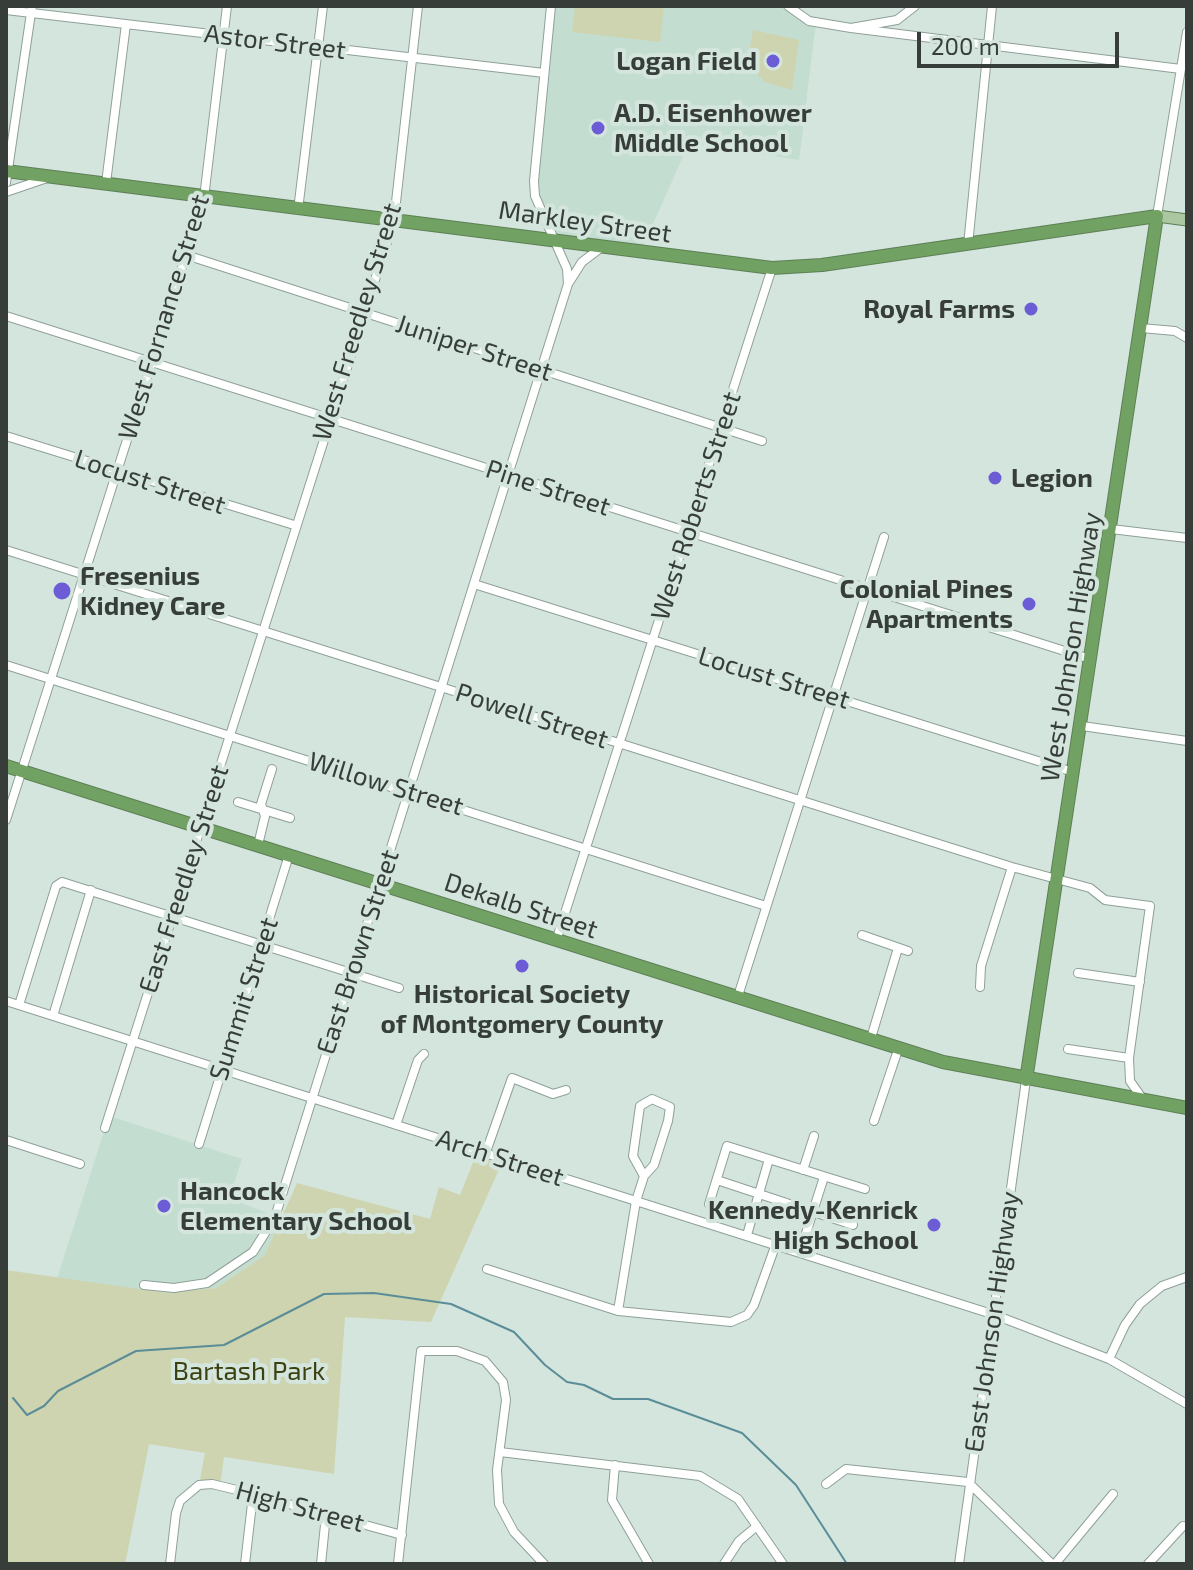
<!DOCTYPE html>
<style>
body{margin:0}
#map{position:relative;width:1193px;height:1570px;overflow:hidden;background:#d3e5dc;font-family:"Exo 2",sans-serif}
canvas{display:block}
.frame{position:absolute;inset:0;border:8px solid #373e3a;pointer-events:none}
.scale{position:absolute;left:917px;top:32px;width:202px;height:36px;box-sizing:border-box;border:4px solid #373e3a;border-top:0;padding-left:10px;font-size:24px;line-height:28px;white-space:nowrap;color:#373e3a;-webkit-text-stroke:6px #d3e5dc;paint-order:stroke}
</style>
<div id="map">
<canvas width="1193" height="1570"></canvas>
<div class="frame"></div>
<div class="scale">200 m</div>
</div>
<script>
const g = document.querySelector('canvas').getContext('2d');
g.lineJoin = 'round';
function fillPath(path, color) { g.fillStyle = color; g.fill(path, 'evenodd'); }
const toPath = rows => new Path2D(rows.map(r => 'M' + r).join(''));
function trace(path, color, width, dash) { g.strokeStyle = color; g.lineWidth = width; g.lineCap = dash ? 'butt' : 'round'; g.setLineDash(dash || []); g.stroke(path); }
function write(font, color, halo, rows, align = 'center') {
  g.font = font + ' "Exo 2",sans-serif'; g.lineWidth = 8; g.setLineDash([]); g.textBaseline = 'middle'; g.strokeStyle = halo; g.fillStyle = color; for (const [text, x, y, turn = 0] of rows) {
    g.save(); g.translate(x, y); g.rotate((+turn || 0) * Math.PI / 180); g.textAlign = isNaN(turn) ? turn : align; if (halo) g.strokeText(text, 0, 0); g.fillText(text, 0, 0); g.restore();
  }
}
fillPath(toPath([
 [551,6,787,6,816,23,799,160,689,143,640,253,553,239,534,181],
 [109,1116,242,1159,229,1198,282,1219,265,1255,216,1288,167,1293,57,1279]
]), '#c3ddd0');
fillPath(toPath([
 [575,6,664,6,660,42,572,32],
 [753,30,799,40,792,90,765,82,753,70,749,53],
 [478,1150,504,1158,431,1322,345,1317,334,1474,224,1457,220,1486,199,1485,205,1453,149,1444,125,1564,6,1564,6,1270,167,1293,216,1288,265,1255,297,1183,430,1219,439,1187,460,1195]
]), '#ced4af');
trace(toPath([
 [13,1398,27,1415,44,1406,58,1391,136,1351,224,1345,324,1294,374,1293,451,1304,514,1332,545,1365,567,1382,584,1385,613,1399,648,1399,742,1433,796,1485,847,1564]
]), '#5a8d97', 2);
const minor = toPath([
 [788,6,809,21,851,28,897,20,915,6],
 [6,10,544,73],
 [851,28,1181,69],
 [6,183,32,6],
 [106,183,126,24],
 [6,192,47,178],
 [298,210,323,6],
 [1157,216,1187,32],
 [968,245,992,6],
 [186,255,762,441],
 [568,284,582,262,602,247],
 [6,316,1090,659],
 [1141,328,1175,331,1187,338],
 [6,436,294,525],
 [1111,529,1187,538],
 [6,550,1012,867,1090,888,1105,900,1150,906,1129,1058,1130,1081,1142,1098],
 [474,584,1073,772],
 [6,665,766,906],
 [1082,726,1187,741],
 [238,802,290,818],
 [6,820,204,198,227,6],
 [258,845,265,816,261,804,272,769],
 [862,935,908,951],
 [556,941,772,268],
 [1078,973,1140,982],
 [980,987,981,966,1012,867],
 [738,996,884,537],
 [6,1001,995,1315,1109,1359,1187,1404],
 [19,1005,56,886,62,882,399,988],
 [53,1016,91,890],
 [871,1038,898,948],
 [1068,1049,1129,1058],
 [874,1121,899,1047],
 [396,1125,418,1060,424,1054],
 [105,1128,394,220,418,6],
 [6,1140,80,1164],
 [199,1144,289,855],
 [486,1152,512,1078,553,1094,566,1090],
 [803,1170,814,1136],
 [717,1180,853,1225],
 [709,1204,727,1146,865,1189],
 [747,1235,769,1159],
 [800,1252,824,1177],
 [487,1269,618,1311,731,1322,747,1315,754,1305,776,1244],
 [144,1285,174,1288,207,1283,253,1252,275,1217,568,284,567,269,535,196,534,181,551,6],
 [618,1311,636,1201,644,1176,654,1165,668,1121,670,1107,652,1099,640,1106,633,1156,644,1176],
 [1109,1359,1125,1325,1140,1304,1162,1286,1187,1277],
 [500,1452,700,1476,738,1499,783,1564],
 [615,1465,612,1500,649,1564],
 [826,1484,846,1469,968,1482,1052,1564],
 [170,1564,176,1513,180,1501,199,1485,212,1484,241,1491,402,1535],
 [245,1564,253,1495],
 [321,1564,326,1515],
 [398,1564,421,1351,457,1351,485,1361,503,1382,506,1400,497,1470,499,1504,514,1532,544,1564],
 [724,1564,739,1541,757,1526],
 [959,1564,1026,1080],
 [1055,1564,1113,1494],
 [1148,1564,1183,1526]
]);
const major = toPath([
 [1157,216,1187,220]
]);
const highway = toPath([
 [6,171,772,268,822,265,1157,216,1026,1080],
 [6,766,943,1062,1187,1108]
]);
trace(minor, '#8fa097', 10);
trace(major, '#5d7f55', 13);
trace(highway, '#5d7f55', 14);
trace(minor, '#fff', 8);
trace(major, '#aac7a1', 11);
trace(highway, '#71a263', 12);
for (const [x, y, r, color] of [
 [773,61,8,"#6c5cd5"],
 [598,128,8,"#6c5cd5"],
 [1031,309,8,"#6c5cd5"],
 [995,478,8,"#6c5cd5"],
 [62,591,10,"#6c5cd5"],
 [1029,604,8,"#6c5cd5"],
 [522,966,8,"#6c5cd5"],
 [164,1206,8,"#6c5cd5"],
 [934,1225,8,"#6c5cd5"]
]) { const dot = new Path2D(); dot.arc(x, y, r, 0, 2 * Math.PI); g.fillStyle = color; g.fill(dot); trace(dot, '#d3e5dc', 3); }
write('26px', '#373e3a', '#d3e5dc', [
 ["Astor Street",275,42,7],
 ["Markley Street",585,222,8],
 ["West Fornance Street",164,317,-73],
 ["West Freedley Street",357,322,-73],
 ["Juniper Street",474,348,18],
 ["Locust Street",150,482,18],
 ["Pine Street",548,488,18],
 ["West Roberts Street",696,506,-72],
 ["West Johnson Highway",1071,647,-81],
 ["Locust Street",774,678,17],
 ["Powell Street",532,716,18],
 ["Willow Street",386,784,17],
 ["East Freedley Street",184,879,-72],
 ["Dekalb Street",521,906,18],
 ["East Brown Street",358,952,-72],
 ["Summit Street",244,999,-72],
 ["Arch Street",500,1158,18],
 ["East Johnson Highway",992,1322,-82],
 ["High Street",300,1507,15]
]);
write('bold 26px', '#373e3a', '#d3e5dc', [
 ["Logan Field",757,61],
 ["A.D. Eisenhower",614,113,"left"],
 ["Middle School",614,143,"left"],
 ["Royal Farms",1015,309],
 ["Legion",1011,478,"left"],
 ["Fresenius",80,576,"left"],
 ["Kidney Care",80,606,"left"],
 ["Colonial Pines",1013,589],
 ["Apartments",1013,619],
 ["Historical Society",522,994,"center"],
 ["of Montgomery County",522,1024,"center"],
 ["Hancock",180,1191,"left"],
 ["Elementary School",180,1221,"left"],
 ["Kennedy-Kenrick",918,1210],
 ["High School",918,1240]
], 'right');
write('26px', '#3c4110', '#d3e5dc', [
 ["Bartash Park",249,1371]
]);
</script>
